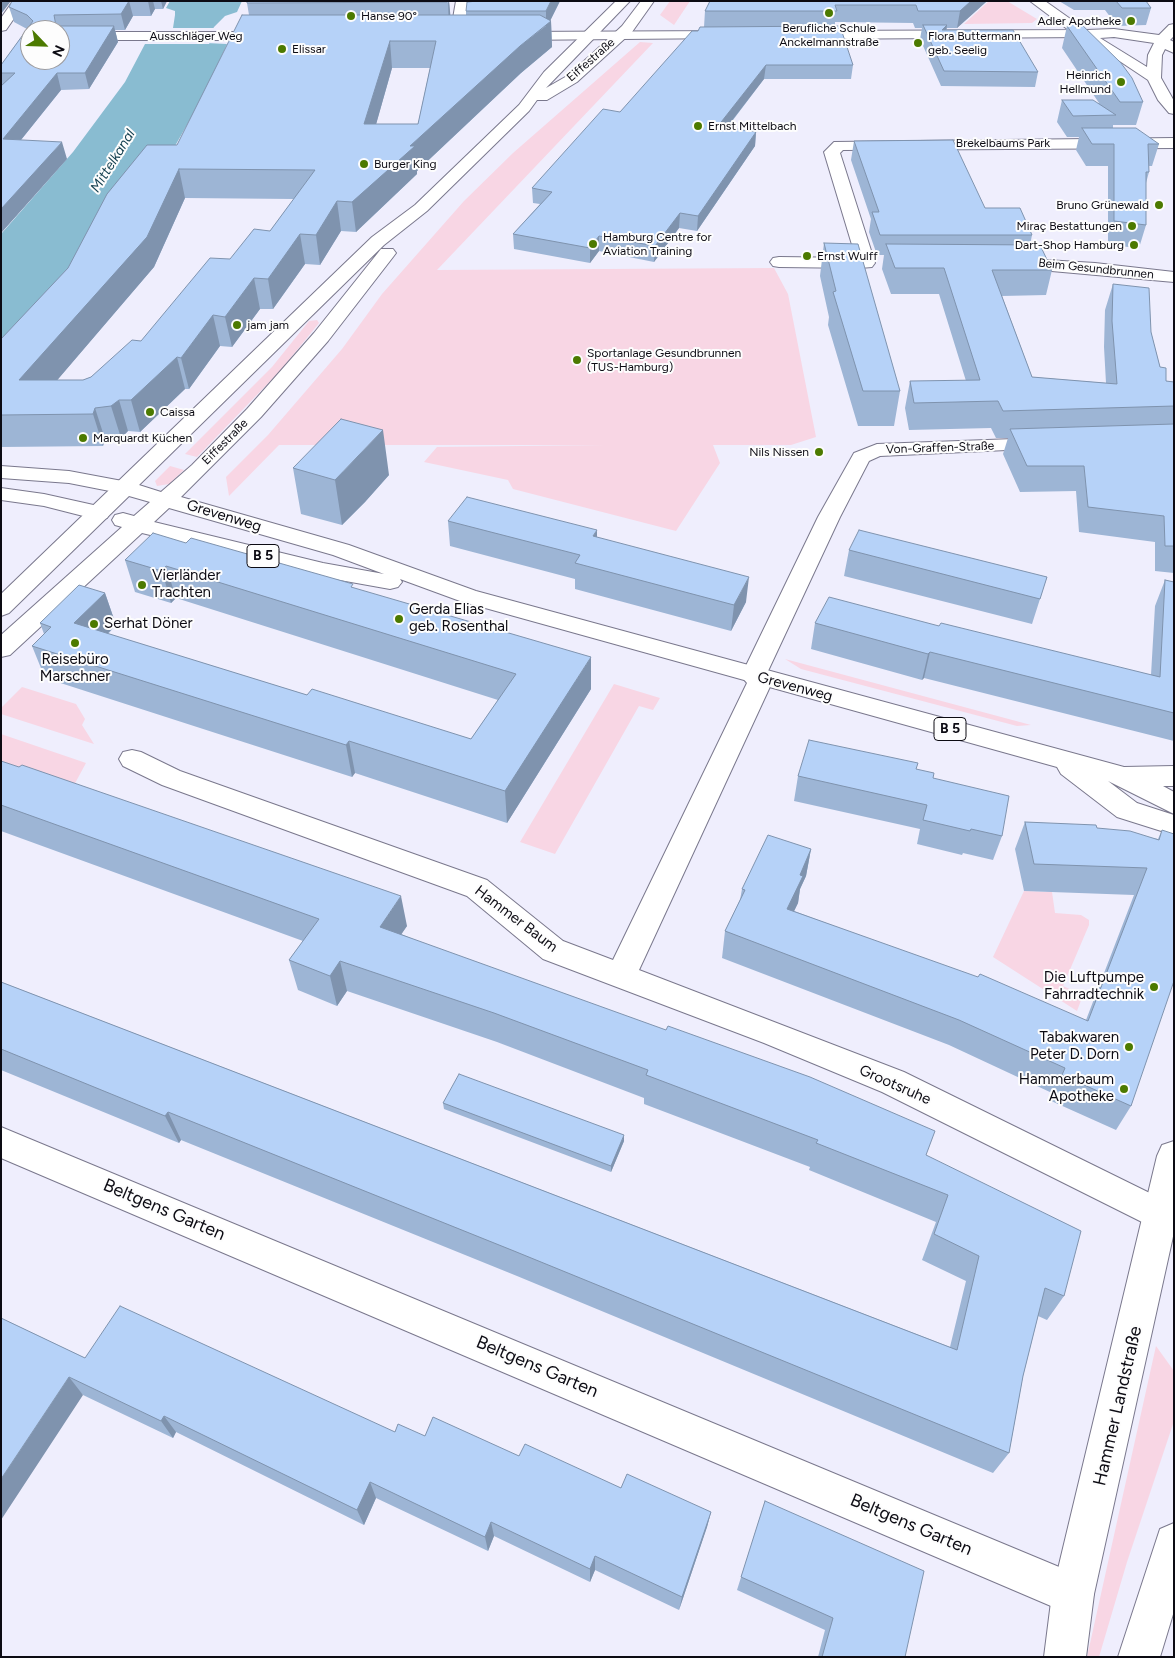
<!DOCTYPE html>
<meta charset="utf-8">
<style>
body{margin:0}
#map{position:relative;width:1175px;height:1658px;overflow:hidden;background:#efeefd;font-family:Figtree,sans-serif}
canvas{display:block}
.frame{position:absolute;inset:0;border:2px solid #0c0b13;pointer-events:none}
.north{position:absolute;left:20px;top:20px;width:50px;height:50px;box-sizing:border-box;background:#fdfdfd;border:1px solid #9d9c9f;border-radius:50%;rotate:114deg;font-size:14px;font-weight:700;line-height:20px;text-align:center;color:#0c0b13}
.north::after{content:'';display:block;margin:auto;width:18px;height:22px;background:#4c7a00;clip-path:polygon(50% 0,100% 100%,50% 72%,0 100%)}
</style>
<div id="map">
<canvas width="1175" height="1658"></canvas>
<div class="frame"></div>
<div class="north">N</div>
</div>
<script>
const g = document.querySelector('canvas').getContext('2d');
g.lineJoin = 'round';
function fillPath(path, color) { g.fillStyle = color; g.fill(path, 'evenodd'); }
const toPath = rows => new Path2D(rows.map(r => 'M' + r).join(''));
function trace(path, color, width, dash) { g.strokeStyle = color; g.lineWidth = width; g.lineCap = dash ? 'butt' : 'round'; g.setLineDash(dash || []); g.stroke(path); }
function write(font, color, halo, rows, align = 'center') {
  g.font = font + ' Figtree,sans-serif'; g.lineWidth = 4; g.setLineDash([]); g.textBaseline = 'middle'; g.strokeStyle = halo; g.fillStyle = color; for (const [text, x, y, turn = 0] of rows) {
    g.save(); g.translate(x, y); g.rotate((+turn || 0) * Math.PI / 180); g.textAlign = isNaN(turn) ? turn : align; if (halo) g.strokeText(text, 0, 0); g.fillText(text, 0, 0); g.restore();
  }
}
fillPath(toPath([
 [670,1,690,1,674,25,660,15],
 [989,1,1007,1,1037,19,1032,23,964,24],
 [640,42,653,43,437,270,774,268,788,294,816,437,791,445,713,445,720,463,676,531,513,489,508,480,424,462,437,447,605,445,279,445,229,496,226,477,268,435,342,349,382,294,464,201,513,153],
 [317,320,319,323,280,371,197,457,185,454,272,367,309,321],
 [170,466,184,470,169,484,157,486,155,481],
 [785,659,1031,725,1017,726,801,669],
 [614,684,660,698,653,710,639,706,555,854,520,842],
 [22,687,76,704,85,719,82,725,94,744,1,714,1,708],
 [1,734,86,763,73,787,1,764],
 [1024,891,1052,892,1055,913,1081,915,1089,920,1089,925,1063,986,1083,995,1077,1011,993,957],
 [1156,1346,1174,1371,1174,1421,1127,1562,1099,1657,1087,1657]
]), '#f8d6e4');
fillPath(toPath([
 [170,1,242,1,237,12,225,16,214,27,206,43,227,44,205,93,175,146,1,378,1,234,73,152,125,82,145,44,164,44,173,28,175,15,175,11,166,8]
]), '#89bcd1');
fillPath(toPath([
 [171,28,216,28,209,44,162,44]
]), '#efeefd');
const minor = toPath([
 [456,1,468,1,464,36,457,40,450,36,456,1],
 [1174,138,1174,148,843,150,840,153,875,263,872,267,860,268,779,267,773,266,770,262,773,258,779,257,856,258,824,152,834,142,1174,138],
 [1013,258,1095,263,1174,272,1174,282,1007,267,1004,263,1007,259,1013,258],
 [1042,438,1049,440,1052,444,1049,448,880,456,869,461,840,517,768,671,774,678,639,970,904,1072,1172,1204,1172,1226,1160,1231,882,1092,764,1043,543,959,467,896,162,785,123,766,119,759,123,752,132,750,141,752,180,771,487,880,563,941,613,960,747,683,741,676,818,517,854,453,877,444,1042,438],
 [1,1127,1088,1579,1094,1594,1088,1609,1073,1615,1058,1609,1,1158,1,1127]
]);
const tertiary = toPath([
 [13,1,26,1,6,30,1,31,1,18,13,1],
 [1083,30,1088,31,1090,34,1088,37,804,39,797,35,804,31,1083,30],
 [726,31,731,32,733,35,731,38,514,40,507,36,514,32,726,31],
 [60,32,269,32,276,36,269,40,60,40,60,32]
]);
const secondary = toPath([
 [1030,1,1045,1,1086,30,1114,29,1159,35,1169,25,1174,24,1174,36,1170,40,1174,42,1174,53,1165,49,1162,55,1161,78,1174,101,1174,114,1169,113,1158,100,1148,80,1106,52,1078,37,1030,1],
 [1114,37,1154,43,1148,55,1147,67,1100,38,1114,37],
 [1,466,69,471,133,483,136,488,133,493,125,494,69,483,1,478,1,466],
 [1,488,44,494,107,508,110,513,107,518,99,520,44,506,1,500,1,488],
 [1174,1141,1174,1232,1094,1594,1086,1657,1044,1657,1052,1594,1157,1156,1162,1145,1174,1141],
 [1174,1523,1174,1611,1160,1657,1118,1657,1160,1529,1174,1523]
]);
const primary = toPath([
 [616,1,630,1,546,88,567,76,593,53,622,26,641,1,654,1,632,32,577,82,547,100,537,100,529,111,427,211,384,245,139,485,161,492,192,465,247,409,314,333,381,249,393,249,396,253,393,257,328,341,261,417,181,497,349,545,476,591,1124,767,1174,766,1174,786,1163,786,1174,792,1174,814,1108,781,1137,803,1174,815,1174,835,1117,817,1061,774,1057,767,460,601,400,579,402,582,398,587,390,589,323,577,142,533,10,655,1,657,1,635,122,527,115,525,112,520,115,515,123,513,134,516,150,502,129,496,9,613,1,616,1,594,372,237,415,205,519,105,544,72,616,1],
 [169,508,333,555,384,574,323,563,154,522,169,508]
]);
trace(minor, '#7a788d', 2);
trace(tertiary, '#7a788d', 2);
trace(secondary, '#7a788d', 2);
trace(primary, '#7a788d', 2);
fillPath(minor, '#fff');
fillPath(tertiary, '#fff');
fillPath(secondary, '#fff');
fillPath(primary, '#fff');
fillPath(toPath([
 [12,1,167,1,163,9,155,9,151,16,133,16,125,30,115,30,118,42,89,89,61,90,21,140,67,159,1,233,1,65,27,29,14,22,9,7],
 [247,1,449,1,450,15,466,15,466,11,478,1,560,1,550,21,551,21,552,47,521,73,417,171,417,174,356,232,341,231,320,265,305,264,273,309,260,309,232,347,220,346,189,389,185,389,140,432,128,431,121,438,105,439,103,446,1,447,1,339,68,268,177,145,249,15,247,3],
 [392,68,430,68,418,124,376,124],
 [185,198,294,199,270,231,230,259,141,341,91,377,83,380,57,380,154,267],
 [710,1,986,1,986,2,957,28,947,28,946,30,1038,72,1035,87,941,86,920,39,922,28,915,28,913,23,835,22,835,27,853,65,851,79,764,79,727,128,756,132,755,146,697,231,679,228,654,262,599,251,590,263,514,249,513,234,540,204,533,203,532,188,620,112,698,31,704,27,705,11],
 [1059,1,1146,1,1151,8,1146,25,1117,26,1105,10,1074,10],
 [1067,26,1143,102,1136,125,1113,125,1113,128,1159,144,1152,166,1149,166,1149,172,1146,183,1146,225,1139,248,1108,245,1108,166,1086,166,1076,150,1079,137,1067,137,1057,122,1062,100,1099,103,1062,48],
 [854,141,985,208,1032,235,1030,245,1052,270,1046,295,1002,296,1032,377,1106,383,1104,347,1105,310,1113,284,1151,332,1160,367,1166,381,1174,382,1174,421,1173,424,1174,424,1174,573,1155,571,1155,542,1079,532,1076,491,1020,492,1003,454,1008,438,996,438,991,428,909,430,905,408,910,381,966,381,939,294,891,294,882,269,884,255,877,255,869,232,871,219,851,160],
 [824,243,900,391,894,426,858,426,828,325,829,317,820,276],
 [293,468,389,475,365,502,342,525,301,514],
 [448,521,597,537,746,602,731,631,575,589,575,579,450,546],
 [186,543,354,588,591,689,507,823,355,773,352,777,45,678,32,646,44,634,40,623,105,593,116,625,108,634,307,695,471,739,498,700,176,598,171,603,135,592,125,560],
 [849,550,1047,577,1032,624,844,576],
 [1165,580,1174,582,1174,741,924,678,922,680,811,649,815,623,939,626,1151,675,1155,606],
 [1,761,407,926,401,934,926,1155,1064,1296,1047,1320,1038,1316,1023,1376,1009,1453,993,1473,517,1276,181,1140,179,1143,1,1070,1,982,950,1347,966,1281,922,1260,936,1222,809,1170,810,1167,644,1104,644,1098,497,1042,347,991,337,1006,298,990,289,960,303,941,1,831],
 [916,769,933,778,1002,836,993,860,963,853,962,855,917,844,920,829,794,801,798,776],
 [1025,822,1097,828,1158,839,1162,830,1131,1106,1116,1130,1049,1100,1052,1093,949,1045,722,958,725,931,740,900,742,889,811,849,806,876,800,889,798,903,794,911,1086,1020,1134,895,1024,891,1015,849],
 [443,1103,624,1141,611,1172,444,1109],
 [1,1318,85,1358,395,1432,425,1436,519,1456,621,1488,711,1512,707,1527,679,1610,595,1570,590,1582,494,1536,488,1551,376,1498,364,1525,176,1432,173,1438,83,1395],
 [765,1501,905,1657,818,1657,825,1630,737,1590]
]), '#9db5d5');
fillPath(toPath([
 [1,1,11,1,1,14],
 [129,1,133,16,125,30,121,14],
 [148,1,153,1,155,9,151,16],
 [161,1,167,1,163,9],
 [448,1,449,1,451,21,449,29],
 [551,1,560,1,549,23,551,21,552,47,521,73,417,171,417,174,356,232,352,202,410,146,520,46,546,26,546,11],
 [971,1,986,1,986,2,957,28,960,11],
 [947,25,945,39,942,30],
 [114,26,118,42,89,89,85,73],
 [390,41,392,68,368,153,364,124],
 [766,65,764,79,717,140,718,126],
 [57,73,61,90,8,156,3,139],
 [756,132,755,146,697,231,698,216],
 [62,142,67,159,1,233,1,209],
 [179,169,185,198,154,267,30,412,19,380],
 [337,201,341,231,320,265,316,235],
 [680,213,679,228,654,262,655,246],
 [300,234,305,264,273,309,268,279],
 [599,236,599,251,590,263,590,248],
 [254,278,260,309,232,347,225,317],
 [213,315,220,346,189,389,181,358],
 [177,357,185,389,140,432,131,400],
 [119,400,128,431,121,438,111,406],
 [95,408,105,439,103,446,93,414],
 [383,430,389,475,365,502,342,525,335,480],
 [597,530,597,555,593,536],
 [166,566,176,598,171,603,162,571],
 [749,577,746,602,731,631,734,605],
 [105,593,116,625,86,655,74,623],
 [930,652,924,678,922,680,928,654],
 [591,657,591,689,507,823,505,791],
 [349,741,355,773,352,777,346,745],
 [811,849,806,876,800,889,798,903,782,936,787,909,800,875],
 [401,896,407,926,386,957,380,927],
 [340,961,347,991,337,1006,330,976],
 [168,1112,181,1140,179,1143,165,1116],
 [624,1135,624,1141,611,1172,611,1166],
 [69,1377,83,1395,1,1520,1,1479],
 [164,1416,176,1432,173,1438,161,1421],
 [370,1482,376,1498,364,1525,357,1510],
 [711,1512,707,1527,679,1610,682,1597],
 [491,1522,494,1536,488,1551,485,1537],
 [595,1556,595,1570,590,1582,590,1569]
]), '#7f93ae');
const building = toPath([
 [12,1,129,1,121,14,54,15,56,26,114,26,85,73,57,73,3,139,62,142,1,209,1,86,15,73,1,73,1,65,33,21,27,15,9,7,12,1],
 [30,30,60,30,60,60,30,60,30,30],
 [247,1,448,1,447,2,247,3,247,1],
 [478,1,551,1,546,11,466,11,467,2,478,1],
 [710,1,971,1,960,11,918,11,916,5,835,5,837,11,705,11,710,1],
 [1116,1,1146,1,1151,8,1122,8,1116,1],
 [242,15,540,15,551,21,520,46,410,146,415,146,352,202,337,201,316,235,300,234,268,279,254,278,225,317,213,315,181,358,177,357,131,400,119,400,111,406,95,408,93,414,1,415,1,339,68,268,107,194,147,145,177,145,242,15],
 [390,41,436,41,418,124,364,124,390,41],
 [179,169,315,170,270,231,254,229,230,259,210,258,141,341,132,340,91,377,83,380,19,380,147,237,179,169],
 [1076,19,1121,63,1132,78,1143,102,1120,102,1067,26,1076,19],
 [923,25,947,25,942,30,1013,30,1038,72,944,71,923,25],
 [840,26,853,65,766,65,718,126,756,132,698,216,680,213,655,246,599,236,590,248,513,234,552,192,532,188,603,109,620,112,692,31,698,31,700,27,840,26],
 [1062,100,1093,100,1116,115,1073,116,1062,100],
 [1082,128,1136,128,1159,144,1148,144,1149,172,1146,172,1146,225,1114,221,1114,144,1092,144,1082,128],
 [953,140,985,208,1020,208,1032,235,880,235,872,212,879,212,854,141,953,140],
 [824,243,858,244,900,391,863,391,833,292,836,291,824,243],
 [886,244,1040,245,1052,270,992,270,1032,377,1117,384,1112,321,1113,284,1149,288,1151,332,1160,367,1166,368,1166,381,1174,382,1174,406,1003,411,998,401,914,403,910,381,980,380,944,268,895,268,886,244],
 [341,419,383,430,358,456,335,480,293,468,341,419],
 [1174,424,1174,546,1165,546,1164,516,1088,507,1084,466,1027,466,1010,429,1174,424],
 [467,497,597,530,593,536,749,577,734,605,575,563,580,555,448,521,467,497],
 [859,530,1047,577,1040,599,849,550,859,530],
 [153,533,186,543,191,538,353,584,351,587,591,657,505,791,349,741,346,745,32,646,51,627,40,623,79,585,105,593,74,623,307,695,312,689,471,739,516,674,166,566,162,571,125,560,153,533],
 [1165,580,1174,582,1174,713,930,652,928,654,815,623,829,597,939,626,941,623,1160,677,1165,580],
 [809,740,918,763,916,769,934,773,933,778,1009,796,1002,836,971,829,970,831,923,820,927,805,798,776,809,740],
 [1,761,19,767,22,765,401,896,380,927,666,1030,668,1026,810,1077,935,1131,926,1155,1081,1231,1064,1296,1045,1288,1023,1376,1009,1453,514,1251,168,1112,165,1116,1,1049,1,982,957,1350,979,1256,934,1234,948,1195,816,1143,818,1140,646,1075,648,1070,494,1013,340,961,330,976,289,960,319,919,1,805,1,761],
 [1025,822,1096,825,1097,828,1130,831,1159,840,1162,830,1174,834,1174,981,1131,1106,1062,1075,1065,1068,959,1020,725,931,745,890,742,889,768,835,811,849,800,875,803,876,787,909,978,977,980,974,1088,1021,1147,868,1034,864,1025,822],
 [459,1074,624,1135,611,1166,443,1103,459,1074],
 [120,1306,395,1432,398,1424,425,1436,433,1417,519,1456,525,1444,621,1488,627,1474,711,1512,682,1597,595,1556,590,1569,491,1522,485,1537,370,1482,357,1510,164,1416,161,1421,69,1377,1,1479,1,1318,85,1358,120,1306],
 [765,1501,924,1571,905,1657,822,1657,833,1618,741,1577,765,1501]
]);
fillPath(building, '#b6d2f8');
trace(building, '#7f93ae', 1);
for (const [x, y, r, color] of [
 [829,13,5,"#4c7a00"],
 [351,16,5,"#4c7a00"],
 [1131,21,5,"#4c7a00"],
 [918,43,5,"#4c7a00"],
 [282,49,5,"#4c7a00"],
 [1121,82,5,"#4c7a00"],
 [698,126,5,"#4c7a00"],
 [364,164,5,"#4c7a00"],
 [1159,205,5,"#4c7a00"],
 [1132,226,5,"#4c7a00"],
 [593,244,5,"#4c7a00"],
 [1134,245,5,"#4c7a00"],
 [807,256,5,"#4c7a00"],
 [237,325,5,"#4c7a00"],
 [577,360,5,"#4c7a00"],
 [150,412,5,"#4c7a00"],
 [83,438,5,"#4c7a00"],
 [819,452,5,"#4c7a00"],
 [142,585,5,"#4c7a00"],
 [399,619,5,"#4c7a00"],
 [94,624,5,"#4c7a00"],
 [75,643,5,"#4c7a00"],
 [1154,987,5,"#4c7a00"],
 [1129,1047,5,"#4c7a00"],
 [1124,1089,5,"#4c7a00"]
]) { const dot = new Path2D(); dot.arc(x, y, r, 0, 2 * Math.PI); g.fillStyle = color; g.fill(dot); trace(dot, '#fdfdfd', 2); }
write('12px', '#0c0b13', '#fdfdfd', [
 ["Hanse 90°",361,16],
 ["Adler Apotheke",1121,21,"right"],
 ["Berufliche Schule",829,28,"center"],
 ["Anckelmannstraße",829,42,"center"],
 ["Flora Buttermann",928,36],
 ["geb. Seelig",928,50],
 ["Elissar",292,49],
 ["Heinrich",1111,75,"right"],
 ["Hellmund",1111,89,"right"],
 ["Ernst Mittelbach",708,126],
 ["Burger King",374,164],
 ["Bruno Grünewald",1149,205,"right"],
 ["Miraç Bestattungen",1122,226,"right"],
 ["Hamburg Centre for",603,237],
 ["Aviation Training",603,251],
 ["Dart-Shop Hamburg",1124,245,"right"],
 ["Ernst Wulff",817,256],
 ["jam jam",247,325],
 ["Sportanlage Gesundbrunnen",587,353],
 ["(TUS-Hamburg)",587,367],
 ["Caissa",160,412],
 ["Marquardt Küchen",93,438],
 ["Nils Nissen",809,452,"right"]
], 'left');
write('12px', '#0c0b13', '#fdfdfd', [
 ["Ausschläger Weg",196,36],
 ["Eiffestraße",591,60,-41],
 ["Brekelbaums Park",1003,143],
 ["Beim Gesundbrunnen",1096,269,6],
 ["Eiffestraße",225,442,-45],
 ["Von-Graffen-Straße",940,448,-2]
]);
write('italic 14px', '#113e4e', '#fdfdfd', [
 ["Mittelkanal",113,161,-58]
]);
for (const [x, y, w] of [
 [263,556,32],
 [950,729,32]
]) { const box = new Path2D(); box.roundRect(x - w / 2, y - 11.5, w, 23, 4); g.fillStyle = '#fdfdfd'; g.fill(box); trace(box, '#0c0b13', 1); }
write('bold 14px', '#0c0b13', null, [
 ["B 5",263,556],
 ["B 5",950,729]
]);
write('15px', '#0c0b13', '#fdfdfd', [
 ["Grevenweg",224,516,17],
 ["Grevenweg",795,687,15],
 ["Hammer Baum",516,919,37],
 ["Grootsruhe",895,1085,24]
]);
write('15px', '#0c0b13', '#fdfdfd', [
 ["Vierländer",152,576],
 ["Trachten",152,593],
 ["Gerda Elias",409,610],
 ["geb. Rosenthal",409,627],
 ["Serhat Döner",104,624],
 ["Reisebüro",75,660,"center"],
 ["Marschner",75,677,"center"],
 ["Die Luftpumpe",1144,978,"right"],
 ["Fahrradtechnik",1144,995,"right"],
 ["Tabakwaren",1119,1038,"right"],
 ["Peter D. Dorn",1119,1055,"right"],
 ["Hammerbaum",1114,1080,"right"],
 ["Apotheke",1114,1097,"right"]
], 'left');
write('18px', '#0c0b13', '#fdfdfd', [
 ["Beltgens Garten",164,1210,23],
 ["Beltgens Garten",537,1367,23],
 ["Hammer Landstraße",1118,1406,-77],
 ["Beltgens Garten",911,1525,23]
]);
</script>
